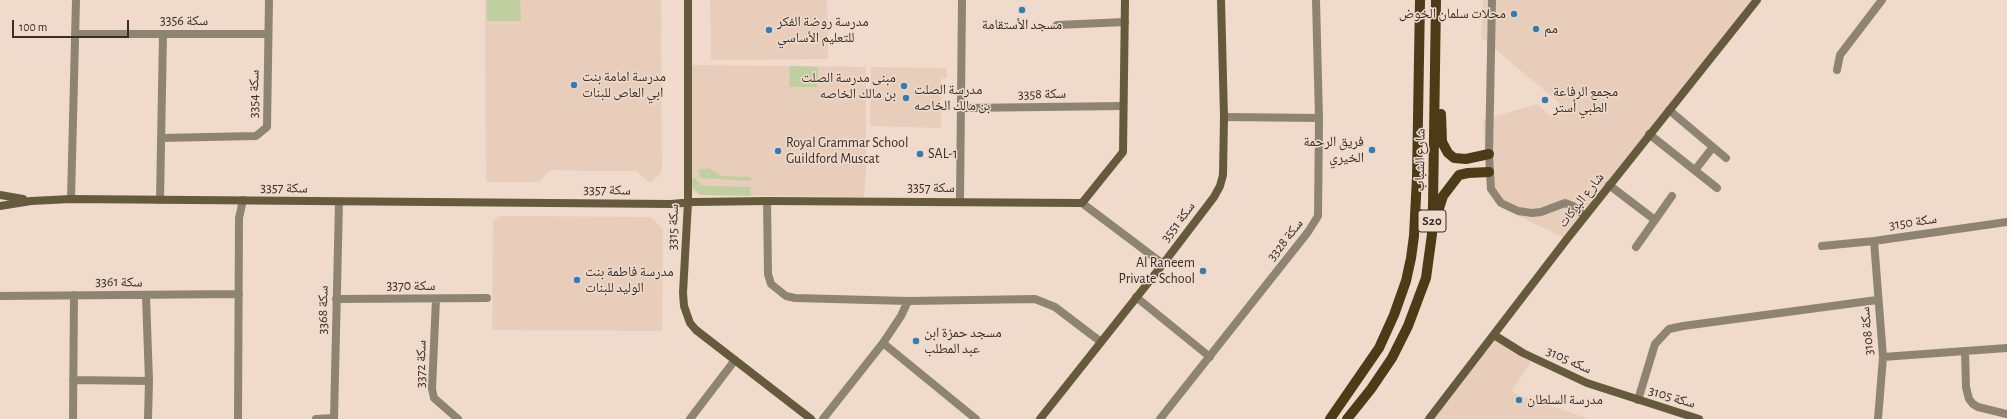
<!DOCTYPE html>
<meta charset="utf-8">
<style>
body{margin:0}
#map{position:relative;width:2007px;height:419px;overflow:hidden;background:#efdacc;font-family:"Alegreya Sans",sans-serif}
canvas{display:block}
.scale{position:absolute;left:12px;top:20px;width:117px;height:18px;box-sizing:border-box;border:2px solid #362e29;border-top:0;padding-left:5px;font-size:12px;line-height:14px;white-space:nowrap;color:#362e29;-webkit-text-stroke:3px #efdacc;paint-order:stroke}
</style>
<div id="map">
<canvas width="2007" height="419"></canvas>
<div class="scale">100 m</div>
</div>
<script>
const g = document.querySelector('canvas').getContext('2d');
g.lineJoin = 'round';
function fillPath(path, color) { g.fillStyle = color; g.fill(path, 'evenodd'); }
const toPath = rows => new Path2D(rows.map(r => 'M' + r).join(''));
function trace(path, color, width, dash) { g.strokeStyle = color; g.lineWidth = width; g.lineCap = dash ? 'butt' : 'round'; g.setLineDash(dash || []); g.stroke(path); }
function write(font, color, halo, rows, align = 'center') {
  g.font = font + ' "Alegreya Sans","Noto Naskh Arabic",sans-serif'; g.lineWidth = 3; g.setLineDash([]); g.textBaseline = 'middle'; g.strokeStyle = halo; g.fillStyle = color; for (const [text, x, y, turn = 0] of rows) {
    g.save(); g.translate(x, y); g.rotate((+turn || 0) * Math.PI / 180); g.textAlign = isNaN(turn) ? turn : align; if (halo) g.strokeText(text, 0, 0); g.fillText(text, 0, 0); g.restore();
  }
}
fillPath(toPath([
 [485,0,661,0,662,171,652,182,648,182,636,171,590,171,550,170,539,182,486,182],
 [710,0,827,0,828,59,711,60],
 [1483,0,1756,0,1567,239,1516,215,1488,186,1483,120,1537,104,1550,115,1560,114,1558,102,1481,37],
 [691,65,866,67,866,173,864,197,701,195,692,191,690,188],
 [871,67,946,68,947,78,941,79,941,128,870,126],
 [499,216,651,217,663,229,662,331,492,330,493,221],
 [1494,335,1531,362,1511,392,1589,419,1429,419]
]), '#e8cdbb');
fillPath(toPath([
 [487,0,520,0,521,21,487,21],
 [790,66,818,67,817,87,789,87],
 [709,168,721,176,751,177,750,181,700,178,698,170],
 [695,178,701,185,707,186,750,187,751,196,701,195,691,186,691,179]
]), '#bfcf9f');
trace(toPath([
 [1492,0,1489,154,1491,189,1501,203,1518,211,1532,213,1541,212,1565,203,1573,206,1585,216],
 [1057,25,1125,22],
 [75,34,268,34],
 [1837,70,1840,55,1882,0],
 [962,108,1123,106],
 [1669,110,1726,158],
 [1224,117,1319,118],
 [1649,134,1717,188],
 [161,138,256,136,267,127,269,0],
 [1695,170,1713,147],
 [1609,185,1655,220],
 [71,199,76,0],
 [160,200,163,34],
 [767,201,768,274,771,284,786,296,795,298,908,301,1035,299,1055,307,1101,342],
 [960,201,962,0],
 [1082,203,1163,264],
 [1874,241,1883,357,1878,419],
 [1822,246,1874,241,2007,222],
 [1636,247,1672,196],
 [0,296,239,294],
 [146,296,149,381,148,419],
 [1136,297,1210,357],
 [336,299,487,298],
 [436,299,432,389,434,398,458,419],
 [883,343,976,419],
 [1965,351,1966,387,1969,399,1973,404,1978,407,2007,414],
 [1883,357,2007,348],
 [73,380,149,381],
 [1638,400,1655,344,1669,329,1683,326,1877,300],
 [73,419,74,295],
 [238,419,239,218,243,200],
 [316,419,334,418],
 [334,419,339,202],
 [690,419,735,360],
 [823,419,883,343,901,316,908,301],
 [1160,419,1308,232,1318,216,1319,118,1316,0]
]), '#8d8571', 8);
trace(toPath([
 [688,0,688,202,683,293,684,306,690,323,696,330,811,419],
 [0,195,23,199],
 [0,206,31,201,71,199,671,204,694,202,767,201,1082,203,1123,152,1125,0],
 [1494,335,1523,353,1587,383,1699,419],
 [1040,419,1163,264,1214,197,1220,186,1223,175,1224,117,1221,0],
 [1429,419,1567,239,1757,0]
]), '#665a3d', 8);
trace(toPath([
 [1441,114,1442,142,1448,153,1454,158,1466,159,1489,154],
 [1436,218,1443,196,1459,175,1468,173,1489,172],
 [1330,419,1379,348,1394,315,1406,281,1411,258,1414,236,1417,177,1420,0],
 [1347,419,1371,389,1392,358,1408,326,1426,278,1432,234,1433,204,1436,0]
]), '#4b3c17', 10);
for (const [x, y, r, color] of [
 [1022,10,4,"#367cb1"],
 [1514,14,4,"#367cb1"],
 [1536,29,4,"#367cb1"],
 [769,30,4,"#367cb1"],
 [574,85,4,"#367cb1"],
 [904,86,4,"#367cb1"],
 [906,98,4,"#367cb1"],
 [1545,100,4,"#367cb1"],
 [1372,150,4,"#367cb1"],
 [778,151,4,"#367cb1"],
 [920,154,4,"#367cb1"],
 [1203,271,4,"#367cb1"],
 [577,280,4,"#367cb1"],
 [916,341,4,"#367cb1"],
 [1519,400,4,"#367cb1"]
]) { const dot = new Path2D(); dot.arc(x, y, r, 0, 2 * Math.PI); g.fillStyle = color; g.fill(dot); trace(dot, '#efdacc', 1.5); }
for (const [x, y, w] of [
 [1432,221,28]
]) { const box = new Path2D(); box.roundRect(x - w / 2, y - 11, w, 22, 3); g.fillStyle = '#efdacc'; g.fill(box); trace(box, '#362e29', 1); }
write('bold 13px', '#362e29', null, [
 ["S20",1432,221]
]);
write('14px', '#362e29', '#efdacc', [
 ["محلات سلمان الخوض",1506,14,"right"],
 ["مدرسة روضة الفكر",777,22],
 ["للتعليم الأساسي",777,38],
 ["مسجد الأستقامة",1022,25,"center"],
 ["مم",1544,29],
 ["مدرسة امامة بنت",582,77],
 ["ابي العاص للبنات",582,93],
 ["مبنى مدرسة الصلت",896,78,"right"],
 ["بن مالك الخاصه",896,94,"right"],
 ["مدرسة الصلت",914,90],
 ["بن مالك الخاصه",914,106],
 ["مجمع الرفاعة",1553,92],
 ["الطبي أستر",1553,108],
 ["فريق الرحمة",1364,142,"right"],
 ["الخيري",1364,158,"right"],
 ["Royal Grammar School",786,143],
 ["Guildford Muscat",786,159],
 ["SAL-1",928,154],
 ["Al Raneem",1195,263,"right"],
 ["Private School",1195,279,"right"],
 ["مدرسة فاطمة بنت",585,272],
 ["الوليد للبنات",585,288],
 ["مسجد حمزة ابن",924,333],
 ["عبد المطلب",924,349],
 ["مدرسة السلطان",1527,400]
], 'left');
write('14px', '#362e29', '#efdacc', [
 ["سكة 3356",184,21],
 ["سكة 3354",254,94,-89],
 ["سكة 3358",1042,94,-1],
 ["شارع الشباب",1420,160,-89],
 ["سكة 3357",284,188,1],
 ["سكة 3357",931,188],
 ["سكة 3357",607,190,1],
 ["شارع البركات",1581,200,-52],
 ["سكة 3551",1178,222,-53],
 ["سكة 3150",1913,222,-8],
 ["سكة 3315",673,227,-88],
 ["سكة 3328",1285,240,-52],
 ["سكة 3361",119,282,1],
 ["سكة 3370",411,286],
 ["سكة 3368",323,310,-89],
 ["سكة 3108",1867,331,-95],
 ["سكه 3105",1569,360,24],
 ["سكة 3372",421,364,-89],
 ["سكة 3105",1672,397,17]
]);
</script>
